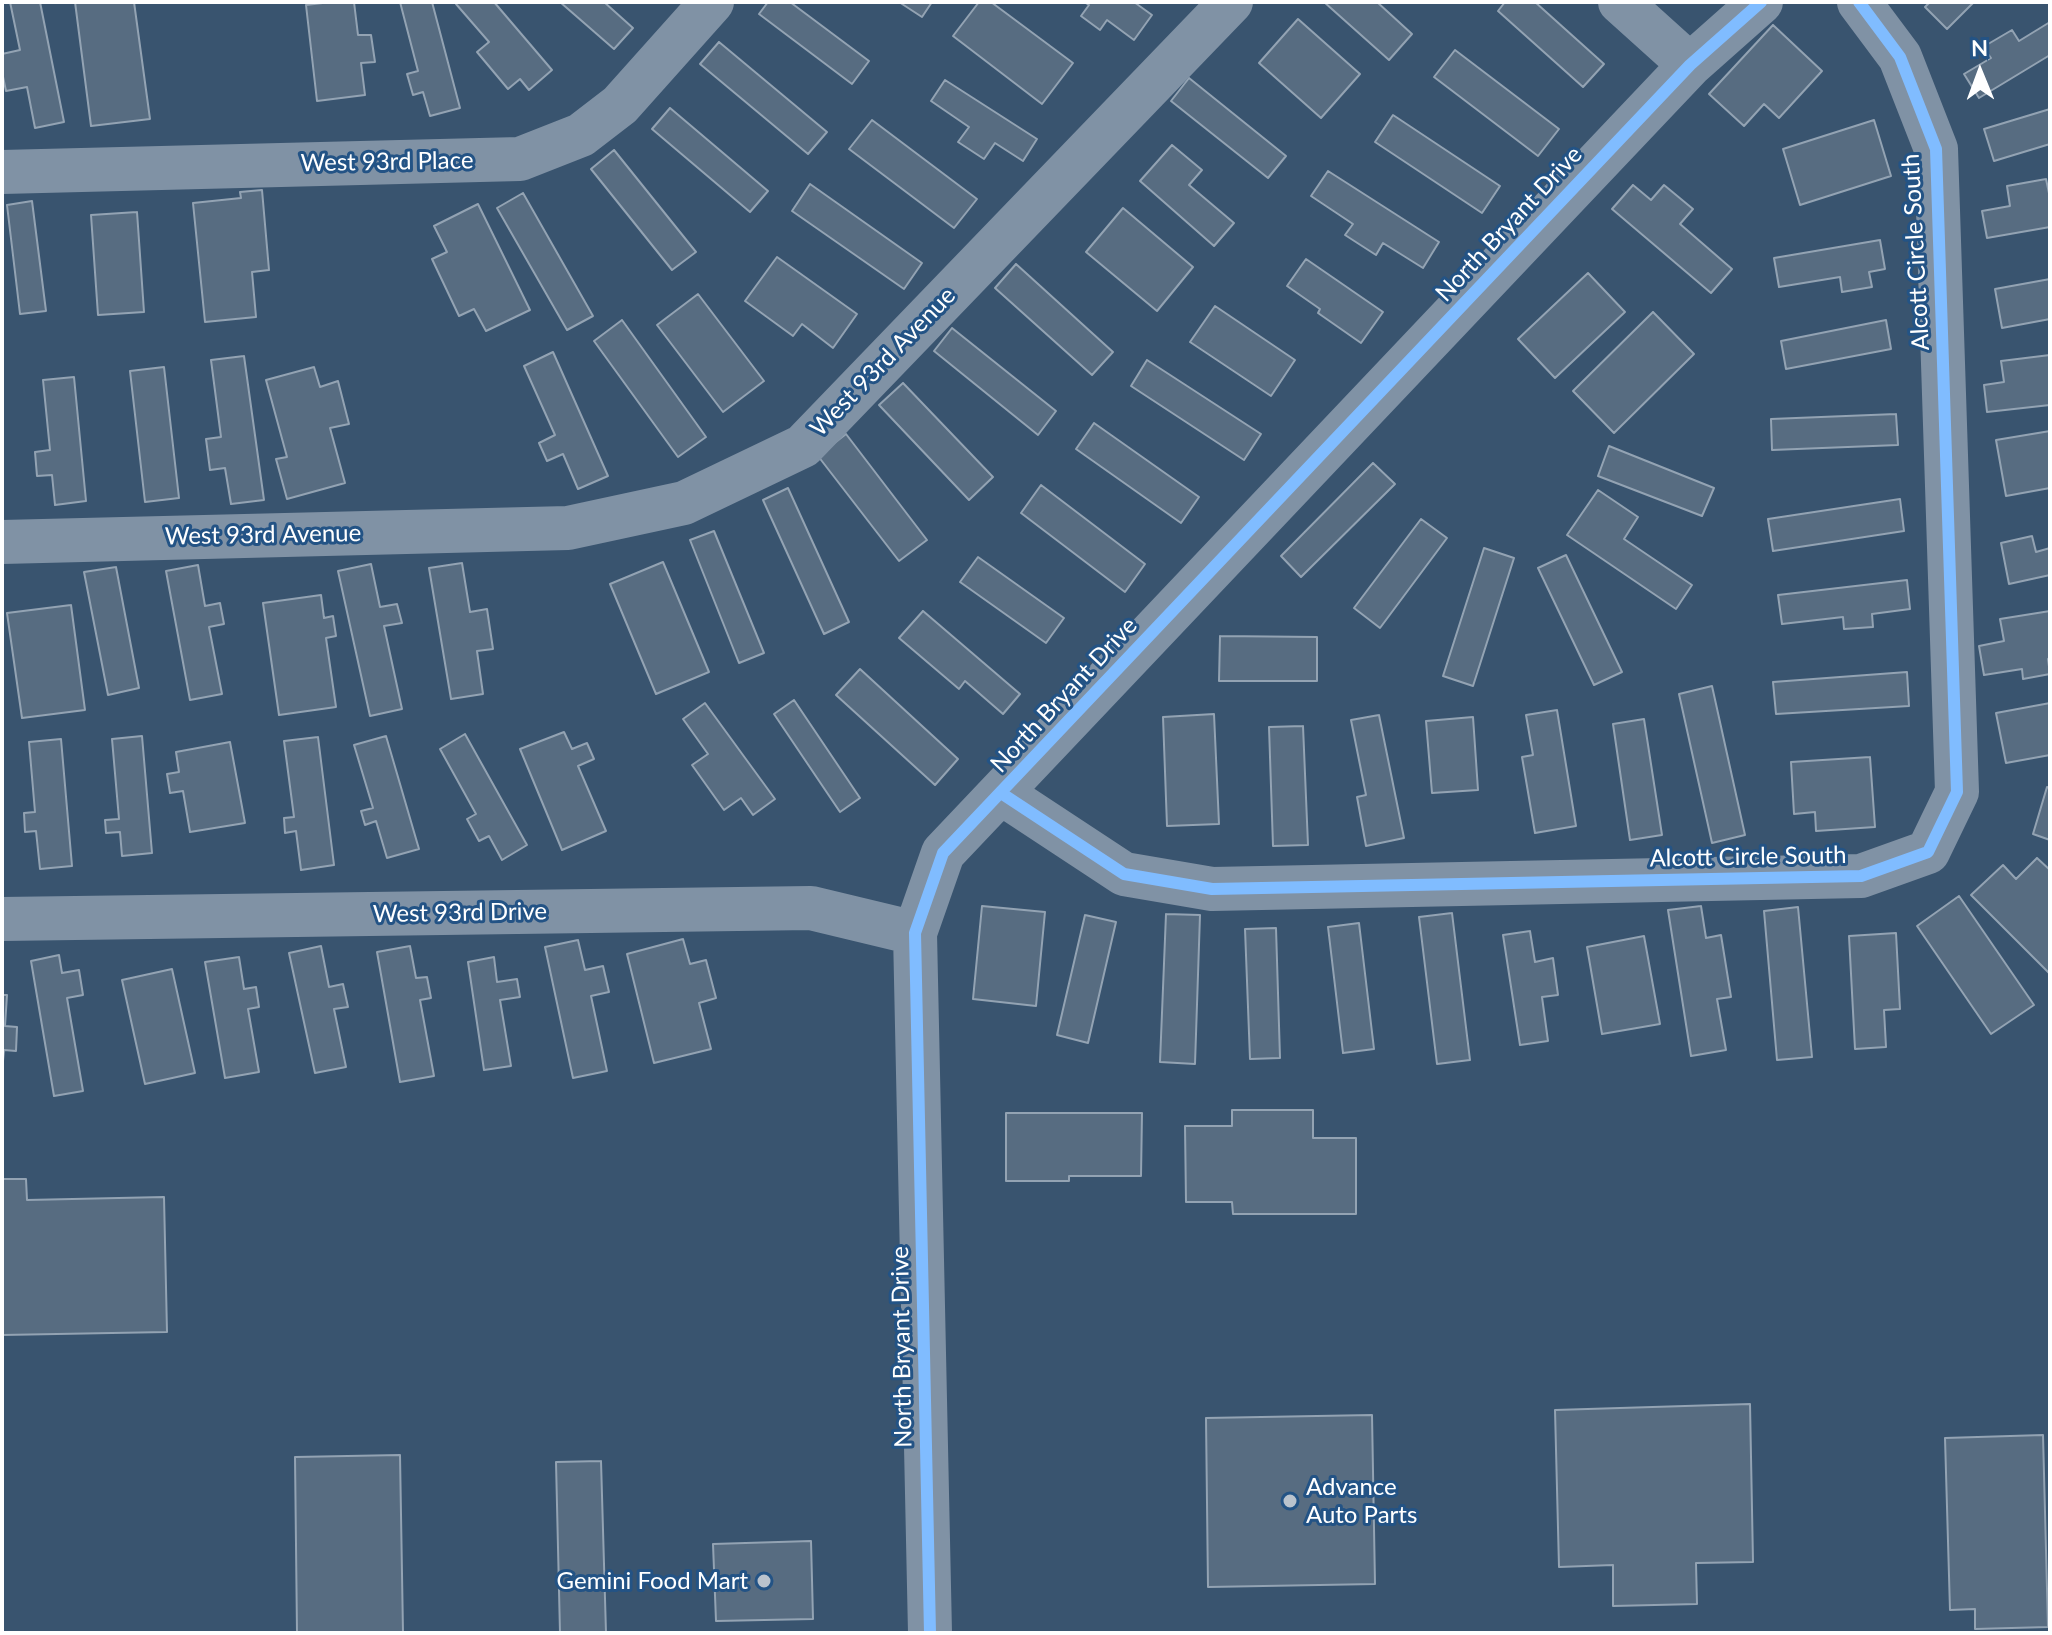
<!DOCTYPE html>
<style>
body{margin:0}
#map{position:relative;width:2052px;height:1635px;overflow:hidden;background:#39546f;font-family:Lato,sans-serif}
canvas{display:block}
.frame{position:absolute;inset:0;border:4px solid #fff;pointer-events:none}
.north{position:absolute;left:1940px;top:32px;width:80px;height:80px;-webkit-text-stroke:6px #235385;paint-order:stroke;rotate:359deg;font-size:22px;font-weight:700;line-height:32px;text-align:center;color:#fff}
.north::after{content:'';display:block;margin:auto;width:28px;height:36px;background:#fff;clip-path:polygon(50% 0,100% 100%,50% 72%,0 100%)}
</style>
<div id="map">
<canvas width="2052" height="1635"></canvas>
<div class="frame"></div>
<div class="north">N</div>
</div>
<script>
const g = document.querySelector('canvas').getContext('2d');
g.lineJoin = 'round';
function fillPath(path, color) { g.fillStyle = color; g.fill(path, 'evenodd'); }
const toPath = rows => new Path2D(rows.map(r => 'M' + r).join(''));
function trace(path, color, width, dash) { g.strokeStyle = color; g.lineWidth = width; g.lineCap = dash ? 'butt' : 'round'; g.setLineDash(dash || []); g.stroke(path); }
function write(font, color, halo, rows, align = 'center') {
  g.font = font + ' Lato,sans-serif'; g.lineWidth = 6; g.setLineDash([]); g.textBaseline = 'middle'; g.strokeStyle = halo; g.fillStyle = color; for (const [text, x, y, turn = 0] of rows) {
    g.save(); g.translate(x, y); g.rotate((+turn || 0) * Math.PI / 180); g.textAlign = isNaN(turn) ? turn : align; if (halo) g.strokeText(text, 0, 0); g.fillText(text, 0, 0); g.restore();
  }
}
const building = toPath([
 [10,2,40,2,64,122,35,128,27,87,6,91,2,72,2,54,20,50,10,2],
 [75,2,134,2,150,119,91,126,75,2],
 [331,2,354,2,358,35,371,35,375,62,361,63,365,95,317,101,306,5,331,2],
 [400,2,432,2,460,108,430,116,423,92,413,95,407,74,418,71,400,2],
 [458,2,494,2,552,70,529,90,520,79,508,89,477,52,489,42,456,4,458,2],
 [560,2,604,2,633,28,614,49,560,2],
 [768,2,790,2,869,61,852,84,759,14,768,2],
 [899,2,932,2,922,17,899,2],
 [979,2,991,2,1073,63,1042,104,953,36,979,2],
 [1084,2,1134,2,1152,15,1134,40,1107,20,1100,30,1081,16,1089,5,1084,2],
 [1324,2,1377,2,1412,34,1389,60,1324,2],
 [1505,2,1535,2,1604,64,1583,87,1498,11,1505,2],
 [1930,2,1974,2,1947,29,1925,7,1930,2],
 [1298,19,1360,74,1321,118,1259,63,1298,19],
 [2050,22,2050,55,1979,98,1964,74,1991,58,1983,47,2012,30,2019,41,2050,22],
 [1773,25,1822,71,1779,118,1764,104,1744,126,1709,94,1773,25],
 [719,42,827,132,808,154,700,64,719,42],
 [1455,50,1559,129,1538,156,1434,77,1455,50],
 [1189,78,1286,156,1268,178,1171,101,1189,78],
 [945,80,1037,139,1023,161,995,143,984,159,958,142,969,127,931,101,945,80],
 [670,108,768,191,750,212,652,129,670,108],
 [2050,109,2050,144,1994,161,1984,129,2050,109],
 [1393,115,1500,186,1482,213,1375,142,1393,115],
 [872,120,977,199,954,228,849,149,872,120],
 [1874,120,1891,176,1800,205,1783,149,1874,120],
 [1172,145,1202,170,1189,185,1234,223,1214,246,1140,181,1172,145],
 [614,150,696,252,672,270,591,169,614,150],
 [1328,171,1439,242,1423,268,1383,243,1376,255,1345,235,1353,224,1311,196,1328,171],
 [2046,179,2050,198,2050,227,1987,238,1982,211,2010,206,2007,186,2046,179],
 [810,184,922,263,904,289,792,211,810,184],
 [1633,185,1651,200,1664,185,1693,209,1680,224,1732,269,1711,293,1612,209,1633,185],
 [262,190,269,270,252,272,256,317,205,322,193,203,241,198,240,192,262,190],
 [523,193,593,316,567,330,497,208,523,193],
 [32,201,46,311,20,314,7,205,32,201],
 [478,204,530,310,486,331,474,309,459,316,432,259,447,252,434,226,478,204],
 [1123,208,1193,267,1157,311,1086,252,1123,208],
 [137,212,144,312,98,315,91,215,137,212],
 [1880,240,1885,269,1869,272,1872,287,1842,292,1840,277,1779,287,1774,258,1880,240],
 [777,257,857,314,833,348,802,324,793,336,745,301,777,257],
 [1306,259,1383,312,1361,343,1318,313,1320,309,1287,286,1306,259],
 [1016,264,1113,352,1092,375,995,288,1016,264],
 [1588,273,1625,312,1555,378,1518,339,1588,273],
 [2050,279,2050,319,2002,328,1995,289,2050,279],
 [698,294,764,381,723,412,657,325,698,294],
 [1215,306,1295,360,1271,396,1190,342,1215,306],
 [1653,312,1694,354,1614,433,1573,391,1653,312],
 [622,320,706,437,678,457,594,341,622,320],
 [1886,320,1891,349,1786,369,1781,341,1886,320],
 [952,328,1056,411,1038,435,934,351,952,328],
 [553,352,608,476,578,489,563,454,547,461,539,443,555,435,524,366,553,352],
 [2050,355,2050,405,1987,412,1984,385,2004,382,2001,361,2050,355],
 [244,356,264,500,231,504,225,468,210,470,206,439,221,437,211,360,244,356],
 [1147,360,1261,434,1244,460,1131,386,1147,360],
 [164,367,179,498,145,502,130,371,164,367],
 [314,367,320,387,338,381,349,424,330,428,345,483,287,499,276,459,287,457,266,380,314,367],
 [74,377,86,501,55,505,52,475,37,476,35,452,50,450,43,380,74,377],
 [903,383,993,477,969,500,879,405,903,383],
 [1896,414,1898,445,1772,450,1771,419,1896,414],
 [1094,423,1199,497,1181,523,1076,449,1094,423],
 [2050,431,2050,488,2006,496,1996,440,2050,431],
 [846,434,927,540,899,561,818,456,846,434],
 [1609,446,1714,488,1702,516,1598,476,1609,446],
 [1373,463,1395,484,1301,577,1281,556,1373,463],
 [1041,485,1145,564,1125,592,1021,513,1041,485],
 [788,488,849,622,824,634,763,500,788,488],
 [1598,490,1638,517,1624,539,1692,585,1676,609,1567,535,1598,490],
 [1900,499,1904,531,1773,551,1768,519,1900,499],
 [1421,519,1447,538,1380,628,1354,608,1421,519],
 [714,531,764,653,739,663,690,540,714,531],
 [2032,536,2036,552,2050,548,2050,575,2009,584,2001,543,2032,536],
 [1484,548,1514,558,1473,686,1443,676,1484,548],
 [1566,555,1622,672,1594,685,1538,568,1566,555],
 [978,557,1064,618,1046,643,960,582,978,557],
 [663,562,709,672,656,694,610,584,663,562],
 [462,563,470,612,487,609,493,649,477,651,483,694,451,699,429,568,462,563],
 [371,564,380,607,397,604,402,623,384,626,402,709,370,716,338,571,371,564],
 [198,565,205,606,220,603,224,624,209,627,222,694,190,700,166,571,198,565],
 [116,567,139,688,108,695,84,572,116,567],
 [1907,580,1910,609,1872,614,1873,627,1844,629,1843,617,1782,624,1778,595,1907,580],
 [321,595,324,618,333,616,336,636,326,638,336,707,279,715,263,603,321,595],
 [71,605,85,710,22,718,7,613,71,605],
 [923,611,1020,694,1003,714,965,681,959,689,899,638,923,611],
 [2050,611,2050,658,2048,659,2050,674,2023,679,2022,669,1984,675,1979,646,2004,641,2000,619,2050,611],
 [1220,636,1317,637,1317,681,1219,681,1220,636],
 [860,669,958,759,935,785,836,695,860,669],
 [1907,672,1909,706,1776,714,1773,682,1907,672],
 [1712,686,1745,835,1712,843,1679,694,1712,686],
 [794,700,860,798,840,812,774,714,794,700],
 [705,703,775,799,753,815,741,798,724,810,692,765,708,754,683,719,705,703],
 [2050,703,2050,755,2006,763,1996,713,2050,703],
 [1557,710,1576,826,1535,833,1522,757,1533,755,1526,715,1557,710],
 [1214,714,1219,824,1167,826,1163,717,1214,714],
 [1379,715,1404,838,1366,846,1357,797,1366,795,1351,720,1379,715],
 [1473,717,1478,790,1432,793,1426,721,1473,717],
 [1644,719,1662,835,1630,840,1613,724,1644,719],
 [1303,726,1308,845,1273,846,1269,727,1303,726],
 [564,732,572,749,587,743,594,759,578,766,606,831,562,850,520,749,564,732],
 [465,734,527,845,502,860,489,836,479,841,467,819,476,814,440,749,465,734],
 [142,736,152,853,122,856,120,832,106,833,105,820,119,819,112,739,142,736],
 [386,736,419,849,387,858,376,821,365,825,361,811,373,808,354,745,386,736],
 [318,737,334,865,301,870,296,831,285,833,284,818,294,817,284,741,318,737],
 [61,739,72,866,40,869,36,831,25,832,24,813,35,812,29,742,61,739],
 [230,742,245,823,190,832,183,791,170,793,167,774,179,772,176,752,230,742],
 [1870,757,1875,827,1816,831,1815,812,1794,814,1791,762,1870,757],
 [2047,787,2050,788,2050,840,2033,834,2047,787],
 [2037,858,2050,870,2050,974,1971,895,2003,865,2016,879,2037,858],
 [1959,896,2034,1005,1991,1034,1917,926,1959,896],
 [982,906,1045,912,1036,1006,973,999,982,906],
 [1701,906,1706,938,1721,935,1731,997,1717,999,1726,1050,1691,1056,1668,910,1701,906],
 [1798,907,1812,1057,1777,1060,1764,911,1798,907],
 [1452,913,1470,1060,1437,1064,1419,917,1452,913],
 [1166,914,1200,915,1195,1064,1160,1062,1166,914],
 [1085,915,1116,922,1088,1043,1057,1035,1085,915],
 [1359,923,1374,1049,1343,1053,1328,927,1359,923],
 [1276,928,1280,1058,1250,1059,1245,929,1276,928],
 [1530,931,1535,962,1553,958,1558,995,1542,997,1548,1041,1520,1045,1503,935,1530,931],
 [1896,933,1900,1009,1884,1010,1886,1047,1855,1049,1849,936,1896,933],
 [1644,936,1660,1024,1602,1034,1587,947,1644,936],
 [683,939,690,964,706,960,716,998,699,1003,711,1049,654,1063,627,954,683,939],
 [578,940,585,970,603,966,609,992,591,996,607,1071,573,1078,545,947,578,940],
 [321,946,329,987,343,984,348,1007,334,1009,346,1067,315,1073,289,953,321,946],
 [410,946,416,978,427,977,431,998,420,1000,434,1076,400,1082,377,952,410,946],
 [59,955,62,973,79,970,83,995,67,998,83,1091,54,1096,31,961,59,955],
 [239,957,244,989,256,987,259,1007,248,1009,259,1072,225,1078,205,962,239,957],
 [494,957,497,982,517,979,520,997,500,1000,511,1066,484,1070,468,962,494,957],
 [172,969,195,1073,145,1084,122,980,172,969],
 [2,995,7,995,5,1026,17,1027,16,1051,4,1050,2,1072,2,995],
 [1232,1110,1313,1110,1313,1138,1356,1138,1356,1214,1233,1214,1232,1202,1186,1202,1185,1126,1232,1126,1232,1110],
 [1006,1113,1142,1113,1141,1176,1069,1176,1069,1181,1006,1181,1006,1113],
 [2,1179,26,1179,27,1200,164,1197,167,1332,2,1335,2,1179],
 [1750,1404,1753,1562,1696,1563,1697,1604,1613,1606,1613,1565,1559,1567,1555,1410,1750,1404],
 [1372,1415,1375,1584,1208,1587,1206,1418,1372,1415],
 [2043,1435,2048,1627,1975,1629,1975,1609,1950,1610,1945,1438,2043,1435],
 [400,1455,403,1633,297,1633,295,1457,400,1455],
 [601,1461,606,1633,560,1633,556,1462,601,1461],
 [811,1541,813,1619,716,1621,713,1544,811,1541]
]);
fillPath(building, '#576c81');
trace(building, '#93a3b3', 2);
trace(toPath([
 [1620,2,1690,65],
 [2,172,520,159,581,135,620,105,712,2],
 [2,542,568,528,684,503,803,446,1231,2],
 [1001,793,1124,874,1212,889,1861,876,1928,852,1957,792,1936,149,1900,57,1859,2],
 [2,919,811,908,915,933],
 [930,1633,915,933,943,853,1690,65,1761,2]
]), '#8092a5', 44);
trace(toPath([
 [1001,793,1124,874,1212,889,1861,876,1928,852,1957,792,1936,149,1900,57,1859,2],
 [930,1633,915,933,943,853,1690,65,1761,2]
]), '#80bcff', 12);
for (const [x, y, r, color] of [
 [1290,1501,8,"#bac3cd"],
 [764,1581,8,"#bac3cd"]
]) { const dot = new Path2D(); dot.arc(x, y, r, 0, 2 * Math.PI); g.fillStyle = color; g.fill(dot); trace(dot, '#235385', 3); }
write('24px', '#fff', '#235385', [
 ["West 93rd Place",387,162,-1],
 ["North Bryant Drive",1509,224,-47],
 ["Alcott Circle South",1916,252,-93],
 ["West 93rd Avenue",883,362,-46],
 ["West 93rd Avenue",263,535,-1],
 ["North Bryant Drive",1064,695,-47],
 ["Alcott Circle South",1748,857,-1],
 ["West 93rd Drive",460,913,-1],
 ["North Bryant Drive",902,1347,-91]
]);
write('24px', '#fff', '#235385', [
 ["Advance",1306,1487],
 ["Auto Parts",1306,1515],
 ["Gemini Food Mart",748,1581,"right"]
], 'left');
</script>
